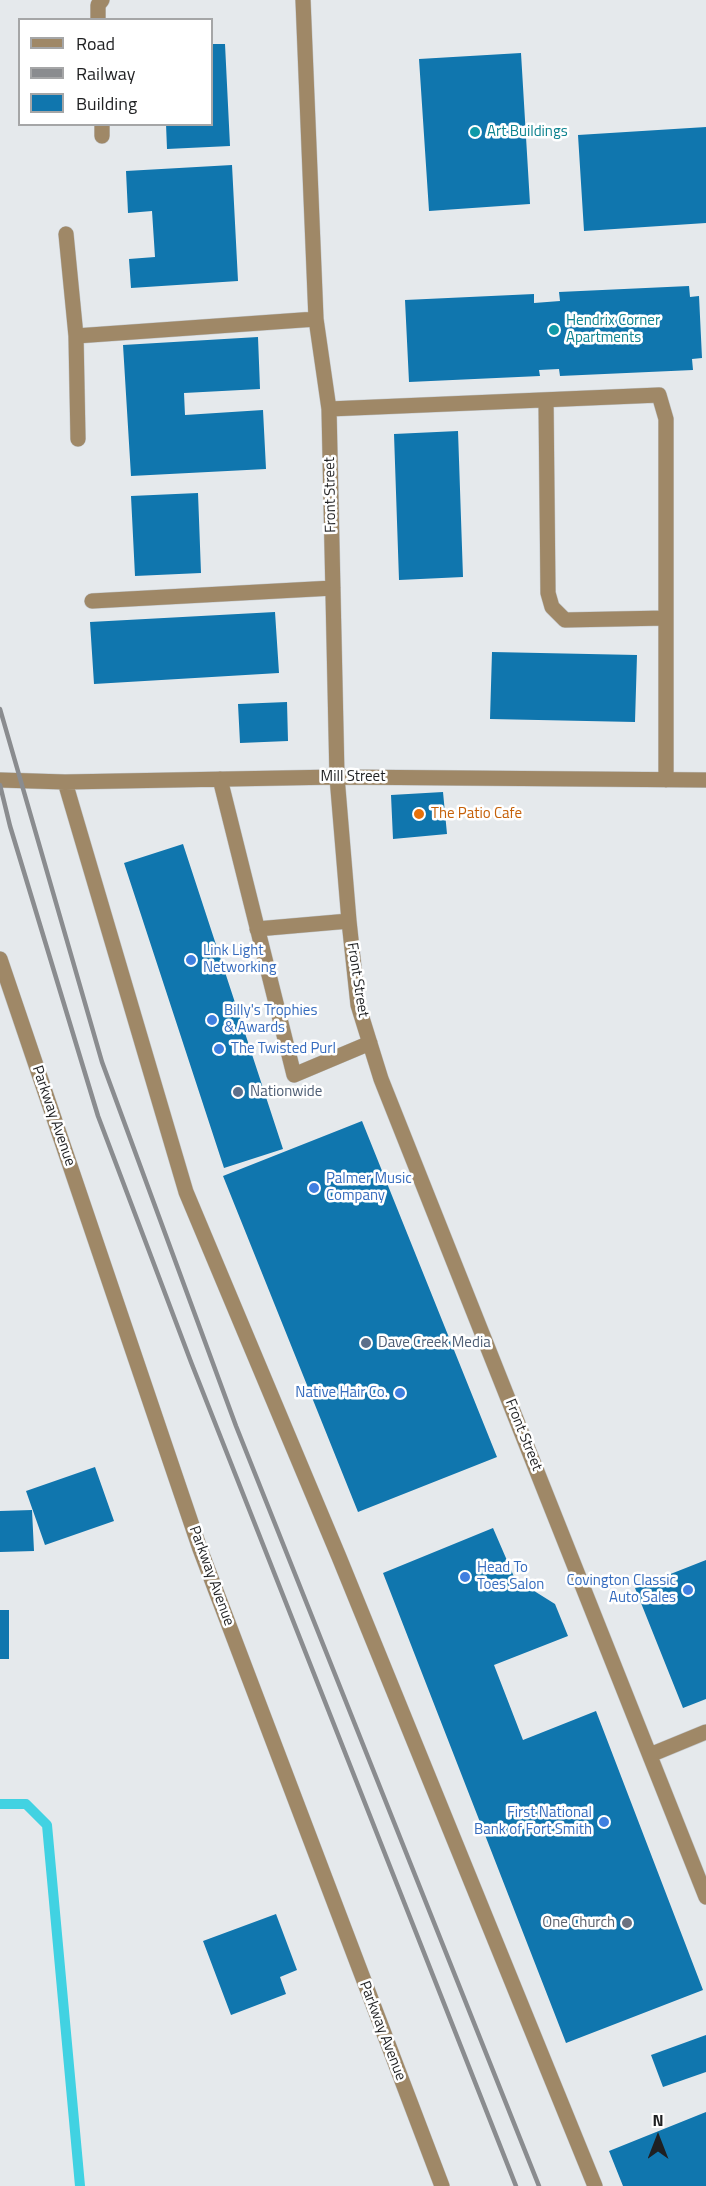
<!DOCTYPE html>
<style>
body{margin:0}
#map{position:relative;width:706px;height:2186px;overflow:hidden;background:#e5e9ec;font-family:"Titillium Web",sans-serif}
canvas{display:block}
.legend{position:absolute;left:18px;top:18px;width:195px;height:108px;box-sizing:border-box;background:#fff;border:2px solid #a5a6a7;margin:0;padding:8px 10px;list-style:none;font-size:18px;color:#1f2022}
.legend li{display:flex;align-items:center;gap:12px;height:30px}
.legend b{width:30px;border:2px solid #a5a6a7}
.north{position:absolute;left:628px;top:2108px;width:60px;height:60px;-webkit-text-stroke:4px #fff;paint-order:stroke;rotate:0deg;font-size:16px;font-weight:700;line-height:24px;text-align:center;color:#1f2022}
.north::after{content:'';display:block;margin:auto;width:21px;height:27px;background:#1f2022;clip-path:polygon(50% 0,100% 100%,50% 72%,0 100%)}
</style>
<div id="map">
<canvas width="706" height="2186"></canvas>
<ul class="legend">
<li><b style="height:8px;background:#9f8867"></b>Road</li>
<li><b style="height:8px;background:#8a8c8f"></b>Railway</li>
<li><b style="height:16px;background:#1076ae"></b>Building</li>
</ul>
<div class="north">N</div>
</div>
<script>
const g = document.querySelector('canvas').getContext('2d');
g.lineJoin = 'round';
const toPath = rows => new Path2D(rows.map(r => 'M' + r).join(''));
function trace(path, color, width, dash) { g.strokeStyle = color; g.lineWidth = width; g.lineCap = dash ? 'butt' : 'round'; g.setLineDash(dash || []); g.stroke(path); }
function fillPath(path, color) { g.fillStyle = color; g.fill(path, 'evenodd'); }
function write(font, color, halo, rows, align = 'center') {
  g.font = font + ' "Titillium Web",sans-serif'; g.lineWidth = 5; g.setLineDash([]); g.textBaseline = 'middle'; g.strokeStyle = halo; g.fillStyle = color; for (const [text, x, y, turn = 0] of rows) {
    g.save(); g.translate(x, y); g.rotate((+turn || 0) * Math.PI / 180); g.textAlign = isNaN(turn) ? turn : align; if (halo) g.strokeText(text, 0, 0); g.fillText(text, 0, 0); g.restore();
  }
}
trace(toPath([
 [0,1804,26,1804,47,1825,80,2186]
]), '#41d2e2', 10);
fillPath(toPath([
 [212,44,225,44,230,146,167,149,166,124,212,124],
 [521,53,530,204,429,211,419,59],
 [706,127,706,223,584,231,578,135],
 [232,165,238,281,131,288,129,259,155,257,152,211,128,213,126,171],
 [689,286,690,297,699,296,702,358,692,359,693,370,560,376,559,369,539,370,540,376,409,382,405,300,534,294,534,303,560,301,559,292],
 [258,337,260,389,184,393,185,415,263,410,266,469,131,476,123,345],
 [458,431,463,577,399,580,394,434],
 [198,493,201,573,135,576,131,496],
 [275,612,279,673,94,684,90,622],
 [492,652,637,655,635,722,490,719],
 [287,702,288,741,240,743,238,704],
 [443,792,447,834,393,839,391,795],
 [183,844,283,1149,224,1168,124,863],
 [362,1121,497,1457,358,1512,223,1176],
 [95,1467,114,1521,45,1545,26,1491],
 [32,1510,34,1551,0,1552,0,1511],
 [493,1528,515,1579,555,1604,568,1636,494,1665,523,1740,596,1711,703,1990,566,2043,383,1573],
 [706,1560,706,1699,683,1708,635,1588],
 [0,1610,9,1610,9,1659,0,1659],
 [276,1914,297,1970,280,1977,286,1994,231,2015,203,1941],
 [706,2035,706,2072,663,2087,651,2055],
 [706,2112,706,2186,623,2186,609,2151]
]), '#1076ae');
const minor = toPath([
 [303,0,316,319,329,409,337,777,349,921,358,1005,381,1079,706,1897],
 [98,20,98,5,102,0],
 [102,124,102,136],
 [66,234,76,336],
 [546,400,548,593,552,607,565,620,666,618],
 [329,409,659,395,666,419,666,780],
 [78,439,76,336,316,319],
 [92,601,333,588],
 [220,779,294,1075,370,1043],
 [0,780,65,782,337,777,706,780],
 [65,782,186,1192,339,1557,595,2186],
 [257,929,349,921],
 [0,959,200,1549,442,2186],
 [650,1755,706,1732]
]);
trace(minor, '#c1c5c8', 16);
trace(minor, '#9f8867', 15);
trace(toPath([
 [0,709,102,1062,236,1426,539,2186],
 [0,785,10,826,98,1116,191,1362,516,2186]
]), '#8a8c8f', 4.5);
for (const [x, y, r, color] of [
 [475,132,6,"#0f9aa8"],
 [554,330,6,"#0f9aa8"],
 [419,814,6,"#e8710a"],
 [191,960,6,"#3f7fe0"],
 [212,1020,6,"#3f7fe0"],
 [219,1049,6,"#3f7fe0"],
 [238,1092,6,"#5c6f8a"],
 [314,1188,6,"#3f7fe0"],
 [366,1343,6,"#5c6f8a"],
 [400,1393,6,"#3f7fe0"],
 [465,1577,6,"#3f7fe0"],
 [688,1590,6,"#3f7fe0"],
 [604,1822,6,"#3f7fe0"],
 [627,1923,6,"#6b7280"]
]) { const dot = new Path2D(); dot.arc(x, y, r, 0, 2 * Math.PI); g.fillStyle = color; g.fill(dot); trace(dot, '#fff', 2); }
write('15px', '#0d838f', '#fff', [
 ["Art Buildings",487,132],
 ["Hendrix Corner",566,321],
 ["Apartments",566,338]
], 'left');
write('15px', '#1f2022', '#fff', [
 ["Front Street",331,495,-91],
 ["Mill Street",353,777],
 ["Front Street",357,980,81],
 ["Parkway Avenue",53,1116,71],
 ["Front Street",523,1435,68],
 ["Parkway Avenue",211,1576,70],
 ["Parkway Avenue",382,2031,69]
]);
write('15px', '#c56008', '#fff', [
 ["The Patio Cafe",431,814]
], 'left');
write('15px', '#366cbe', '#fff', [
 ["Link Light",203,951],
 ["Networking",203,968],
 ["Billy's Trophies",224,1011],
 ["& Awards",224,1028],
 ["The Twisted Purl",231,1049],
 ["Palmer Music",326,1179],
 ["Company",326,1196],
 ["Native Hair Co.",388,1393,"right"],
 ["Head To",477,1568],
 ["Toes Salon",477,1585],
 ["Covington Classic",676,1581,"right"],
 ["Auto Sales",676,1598,"right"],
 ["First National",592,1813,"right"],
 ["Bank of Fort Smith",592,1830,"right"]
], 'left');
write('15px', '#4e5e75', '#fff', [
 ["Nationwide",250,1092],
 ["Dave Creek Media",378,1343]
], 'left');
write('15px', '#5b616d', '#fff', [
 ["One Church",615,1923]
], 'right');
</script>
